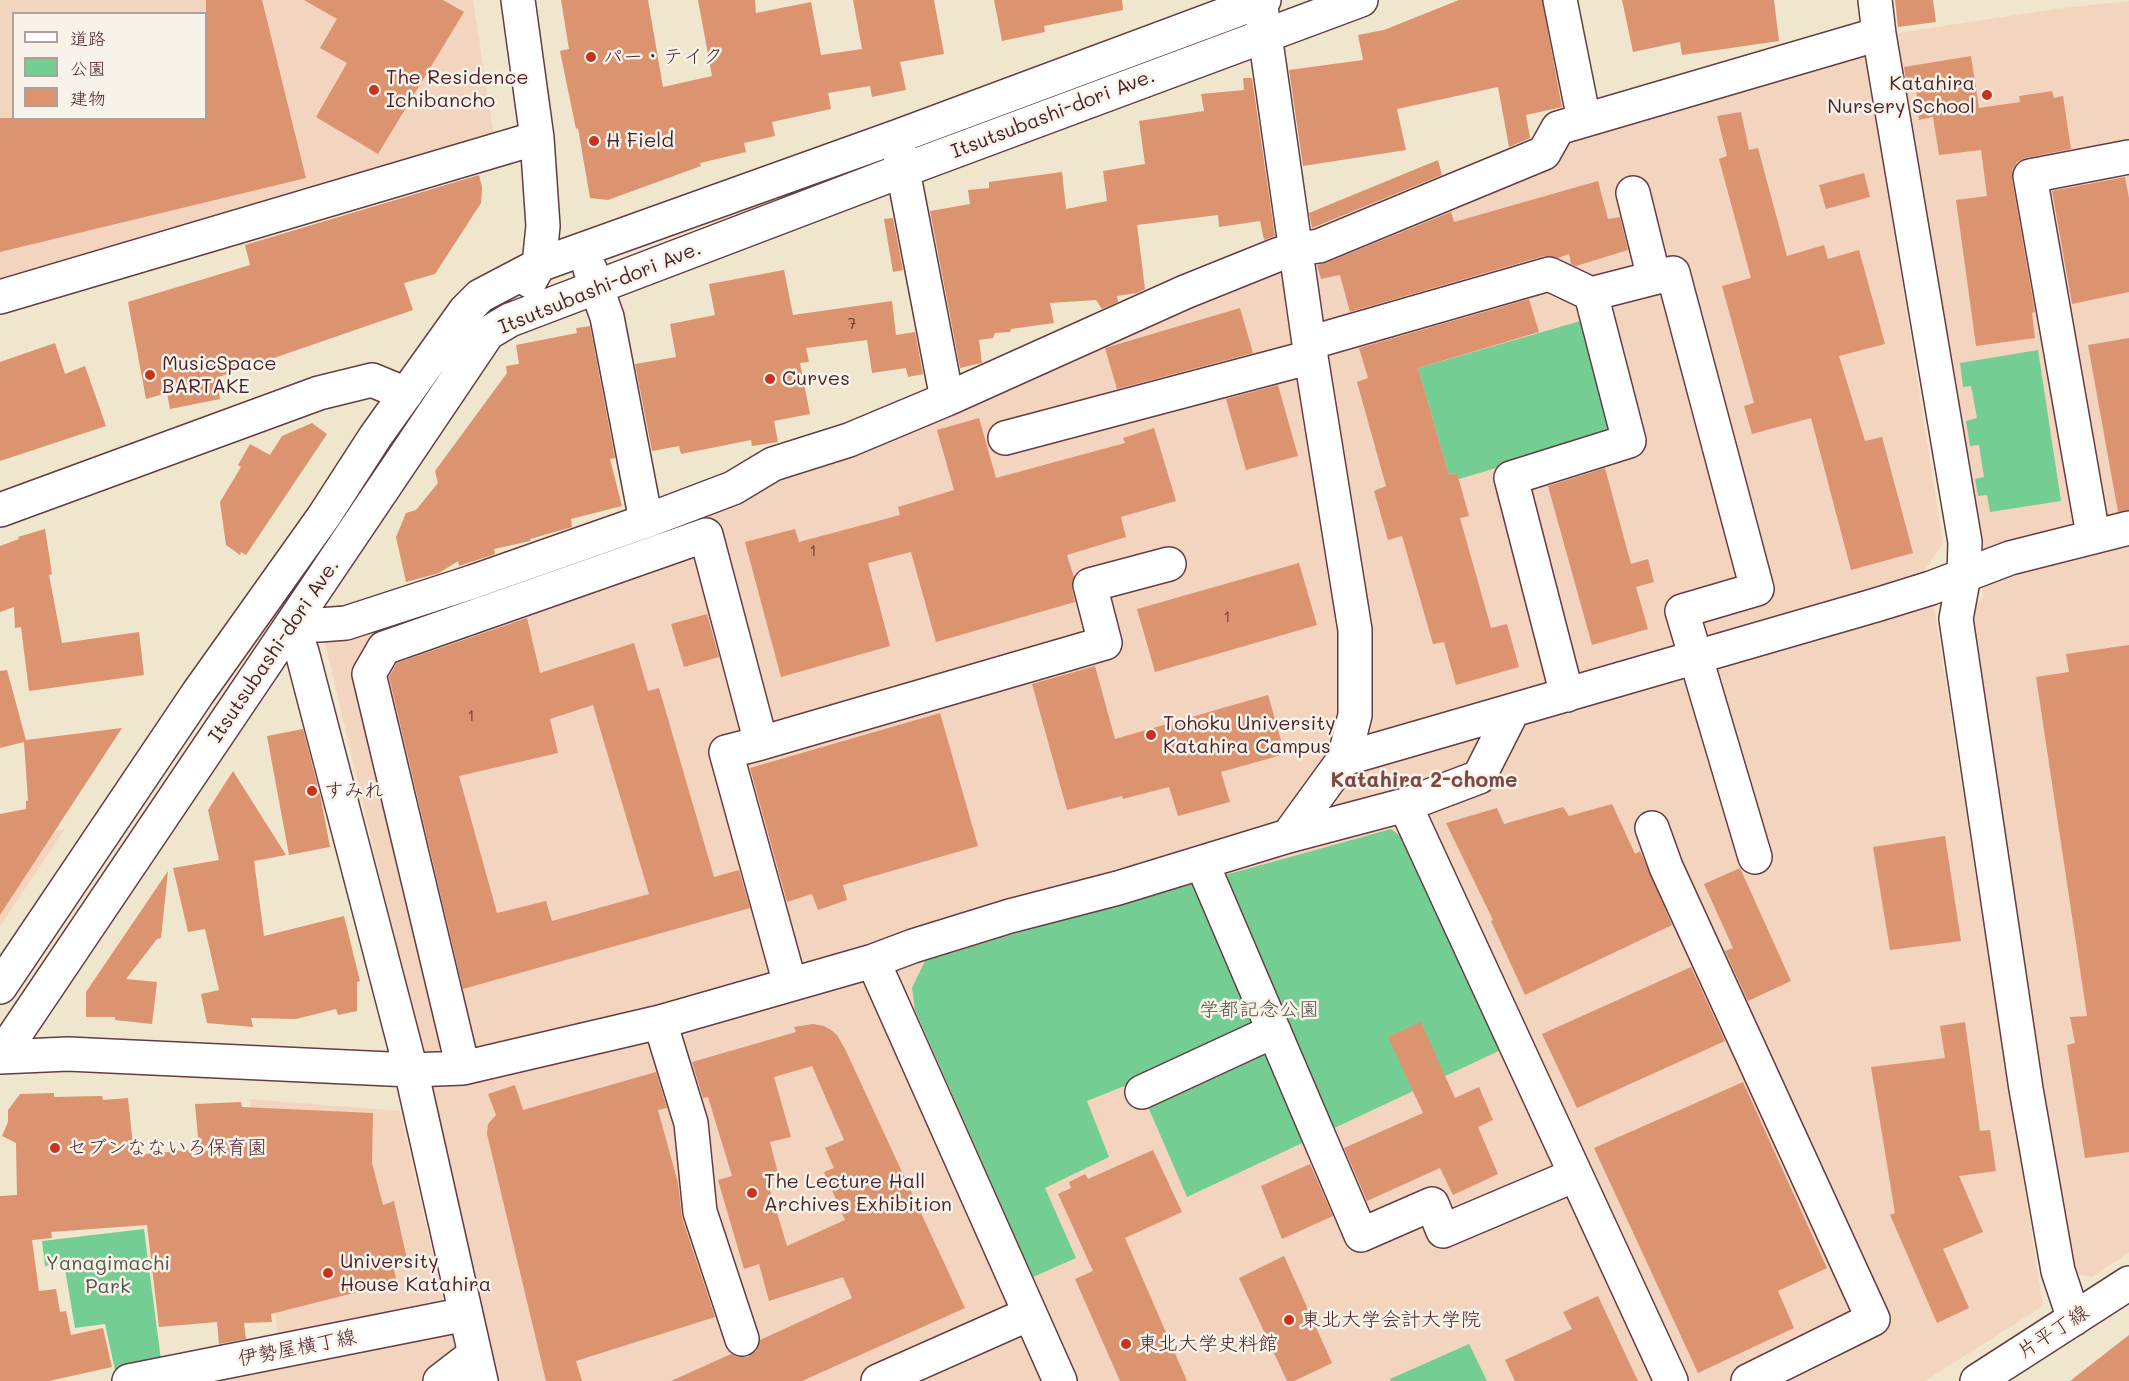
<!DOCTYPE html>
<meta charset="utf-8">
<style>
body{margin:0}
#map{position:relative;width:2129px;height:1381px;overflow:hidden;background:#f0e6cd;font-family:Mali,"Klee One",sans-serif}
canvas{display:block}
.legend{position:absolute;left:12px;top:12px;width:195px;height:108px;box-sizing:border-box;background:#f7f3e8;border:2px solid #b29e9c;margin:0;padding:8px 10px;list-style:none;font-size:18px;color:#4a1f2b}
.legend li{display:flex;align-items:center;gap:12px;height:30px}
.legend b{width:30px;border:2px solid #b29e9c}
</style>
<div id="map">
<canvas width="2129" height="1381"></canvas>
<ul class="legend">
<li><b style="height:8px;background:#fff"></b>道路</li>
<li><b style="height:16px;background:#74cd93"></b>公園</li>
<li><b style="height:16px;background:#dc9370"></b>建物</li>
</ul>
</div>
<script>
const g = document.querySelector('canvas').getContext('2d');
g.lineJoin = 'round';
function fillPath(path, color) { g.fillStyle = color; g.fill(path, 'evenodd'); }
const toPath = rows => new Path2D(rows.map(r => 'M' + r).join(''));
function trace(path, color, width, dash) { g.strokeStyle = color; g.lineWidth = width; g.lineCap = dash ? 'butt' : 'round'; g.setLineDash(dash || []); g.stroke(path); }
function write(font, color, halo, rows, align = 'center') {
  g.font = font + ' Mali,"Klee One",sans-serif'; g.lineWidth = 5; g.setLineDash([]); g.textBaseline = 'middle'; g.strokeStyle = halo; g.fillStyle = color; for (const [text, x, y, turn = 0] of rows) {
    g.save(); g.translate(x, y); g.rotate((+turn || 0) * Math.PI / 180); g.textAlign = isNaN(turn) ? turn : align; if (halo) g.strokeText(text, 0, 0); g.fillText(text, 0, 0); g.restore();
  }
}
fillPath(toPath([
 [0,0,473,0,495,143,0,289],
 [14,14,206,14,206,118,14,118],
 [2129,1,2129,1252,2092,1277,2071,1273,1966,621,1983,597,1973,520,1919,182,1898,33,2055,9],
 [1863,53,1883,162,1943,543,1919,578,1931,588,2043,1306,1925,1381,498,1381,325,642,1564,134],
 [65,829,0,926,0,842],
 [250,1099,400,1111,443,1299,278,1336],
 [452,1334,463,1381,211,1381]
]), '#f3d4bf');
fillPath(toPath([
 [1584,320,1613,425,1608,435,1459,479,1456,473,1449,475,1418,368],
 [2038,350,2061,501,1990,512,1987,495,1978,496,1975,479,1984,477,1979,445,1970,446,1966,421,1977,418,1971,386,1963,387,1960,363],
 [1391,829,1410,843,1503,1049,1187,1197,1137,1081,1087,1101,1109,1157,1045,1188,1076,1258,1033,1277,915,1010,912,988,925,961,1020,932],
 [144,1229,161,1360,115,1370,105,1324,75,1328,64,1263,45,1266,42,1241],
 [1469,1344,1487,1381,1391,1381,1390,1379]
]), '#74cd93');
fillPath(toPath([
 [206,0,262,0,306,178,0,252,0,118,206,118],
 [304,0,443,0,464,12,378,154,316,117,347,63,320,48,337,19],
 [561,0,648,0,663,87,712,76,698,0,755,0,756,13,811,2,821,55,862,49,853,0,934,0,944,54,900,62,906,90,872,97,870,86,828,93,831,109,772,122,775,136,744,143,746,152,700,163,701,166,608,200,590,198,578,128,576,129,560,51,569,49],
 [994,0,1122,0,1123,10,1044,26,1045,32,1002,41],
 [1459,0,1542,0,1562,107,1526,115,1530,138,1509,147,1498,87,1397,109,1406,150,1303,166,1289,70,1363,60,1358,35,1384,30],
 [1622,0,1774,0,1779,41,1682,55,1680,42,1633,52],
 [1895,0,1933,0,1936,22,1898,27],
 [1971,56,1979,108,2020,102,2019,96,2052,91,2054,98,2063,96,2071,149,2026,158,2017,162,2012,170,2012,179,2035,312,2032,313,2035,338,1976,346,1956,200,1987,196,1981,150,1939,155,1933,117,1919,120,1916,87,1907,89,1904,67],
 [1243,78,1252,78,1275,236,1264,240,1260,221,1219,227,1218,215,1137,225,1145,289,1137,293,1117,296,1118,302,1102,309,1096,300,1050,303,1054,323,1011,329,1010,332,995,333,993,338,979,340,982,363,960,368,930,211,970,204,968,190,989,188,989,182,1062,172,1066,209,1107,201,1103,171,1145,164,1139,121,1204,111,1201,94,1244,90],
 [1741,112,1749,150,1758,148,1787,256,1824,245,1828,259,1859,250,1885,344,1839,356,1865,441,1882,437,1913,553,1851,570,1811,418,1752,434,1744,406,1754,403,1722,286,1751,278,1719,159,1727,156,1717,116],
 [1438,160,1442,175,1312,228,1309,213],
 [1864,173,1870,197,1826,209,1819,185],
 [479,175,482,187,481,203,435,274,404,283,413,310,216,378,220,399,170,409,167,393,146,399,128,302,250,265,245,245],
 [2125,177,2129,198,2129,292,2072,304,2052,191],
 [1598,181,1608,219,1620,217,1628,250,1576,266,1571,264,1569,254,1558,258,1544,256,1350,312,1340,275,1321,279,1317,265,1326,263,1451,212,1454,222],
 [893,218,903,270,893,272,884,219],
 [784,270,793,315,892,301,896,335,915,332,923,374,908,377,906,368,872,373,867,340,806,348,809,362,800,363,810,414,774,421,778,442,752,446,751,440,681,454,679,446,652,451,635,364,676,357,670,324,715,315,709,284],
 [1529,299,1539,332,1418,368,1449,475,1457,473,1469,516,1460,518,1491,628,1507,624,1519,667,1456,685,1444,642,1433,644,1402,536,1388,540,1374,491,1386,486,1357,382,1368,378,1359,348],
 [1240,308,1253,353,1117,389,1105,348],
 [590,326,615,458,610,459,622,506,571,519,572,527,530,539,530,541,494,549,495,554,459,566,458,561,439,573,406,582,396,537,406,513,416,510,438,483,435,471,507,373,506,366,519,364,516,345,577,333,576,328],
 [2129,338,2129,510,2118,512,2088,345],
 [55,343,65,374,85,366,106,426,0,461,0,362],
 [1278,385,1298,456,1246,470,1226,399],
 [979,418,996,478,1125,443,1123,438,1154,428,1176,501,1121,517,1126,537,1067,555,1074,577,1072,589,1075,602,936,642,911,552,868,563,890,646,781,677,745,542,795,529,799,542,900,515,898,507,954,490,937,430],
 [312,423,327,434,246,555,241,552,240,555,226,545,220,502,241,467,238,465,250,444,270,455,282,436],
 [1605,468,1631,564,1648,559,1654,582,1636,587,1648,629,1592,645,1548,486],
 [45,529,52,574,49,575,62,643,139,632,144,675,29,691,21,627,15,628,14,607,0,612,0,546,19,539,18,537],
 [1299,563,1317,625,1155,672,1137,609],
 [707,614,719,657,684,667,671,624],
 [527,618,540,673,634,643,648,691,659,688,714,877,739,870,750,908,463,989,389,677,397,663],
 [593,705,649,894,552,921,546,901,497,913,459,776,558,753,550,719],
 [2129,645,2129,1152,2085,1158,2067,1045,2075,1043,2070,1017,2087,1016,2036,677,2069,672,2066,654],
 [1095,666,1115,739,1268,695,1285,754,1221,772,1230,802,1178,816,1169,787,1123,799,1122,796,1067,810,1032,684],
 [7,670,26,740,122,728,0,915,0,814,26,809,26,801,28,801,24,742,0,748,0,671],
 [940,713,978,846,843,885,847,900,818,910,812,894,787,902,750,768],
 [303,729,321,799,330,847,289,855,267,736],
 [233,771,286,855,254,861,264,936,344,916,360,981,357,982,357,1011,338,1015,336,1009,296,1019,251,1018,253,1027,207,1023,201,994,219,990,205,929,188,932,173,868,219,860,208,810],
 [1612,804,1635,854,1640,851,1672,925,1525,995,1491,921,1493,920,1446,823,1497,808,1504,824,1563,807,1569,816],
 [1945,836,1961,941,1890,950,1873,847],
 [1740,868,1791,981,1748,1001,1725,951,1733,948,1704,884],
 [168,871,161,938,157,939,126,979,157,982,152,1024,115,1020,115,1017,86,1017,86,992],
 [1691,967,1725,1041,1577,1108,1542,1034],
 [1421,1022,1455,1098,1479,1087,1493,1120,1478,1127,1498,1174,1453,1195,1440,1168,1367,1201,1344,1148,1423,1113,1388,1037],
 [1965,1022,1980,1131,1990,1130,1996,1171,1959,1176,1983,1232,1943,1249,1969,1308,1937,1323,1890,1215,1895,1213,1871,1067,1945,1058,1940,1026],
 [813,1024,824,1026,831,1030,837,1035,846,1051,965,1308,802,1381,671,1381,731,1354,739,1357,748,1357,756,1351,760,1340,852,1298,843,1277,769,1301,759,1264,744,1269,718,1180,732,1176,708,1097,703,1098,692,1062,796,1032,794,1027],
 [812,1066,844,1140,825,1148,834,1168,824,1172,845,1220,787,1246,767,1180,779,1177,770,1142,791,1137,774,1077],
 [656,1072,667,1108,658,1110,678,1183,682,1218,715,1317,576,1361,582,1381,546,1381,487,1134,488,1124,496,1115,488,1094,515,1085,523,1110],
 [1743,1082,1827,1268,1778,1291,1794,1328,1698,1373,1594,1148],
 [54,1093,54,1097,102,1096,103,1100,128,1098,134,1155,199,1149,195,1104,241,1102,242,1107,373,1113,372,1163,383,1205,394,1201,407,1259,392,1262,397,1282,271,1314,272,1322,244,1323,246,1339,219,1344,217,1322,159,1327,147,1225,51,1232,52,1238,32,1240,39,1291,56,1289,60,1312,66,1311,71,1335,103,1328,112,1367,49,1381,0,1381,0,1196,17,1195,16,1143,2,1136,8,1122,8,1110,20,1094],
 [1153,1150,1182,1212,1125,1238,1187,1381,1120,1381,1075,1279,1093,1271,1058,1194,1071,1188,1069,1182,1085,1174,1088,1179],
 [1310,1164,1333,1216,1282,1239,1261,1186],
 [1284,1256,1332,1363,1294,1381,1287,1381,1239,1278],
 [1598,1296,1638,1381,1515,1381,1505,1360,1572,1329,1563,1312],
 [2129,1335,2129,1381,2070,1381]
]), '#dc9370');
const minor = toPath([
 [518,0,537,138,543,226,539,265,530,281],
 [1560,0,1584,120],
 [1875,0,1879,34,1965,542,1964,575,1956,619,2026,1089,2058,1271,2074,1319],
 [899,150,947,399],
 [1633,193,1654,278],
 [590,269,607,317,646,521],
 [0,297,537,138],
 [1309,343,1549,274,1591,294,1673,273,1757,589,1682,611,1755,857],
 [1005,438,1311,357],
 [0,510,319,393,372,380,406,394],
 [2093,535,2030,176,2129,157],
 [1567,695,1511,478,1629,441,1591,294],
 [761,743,1105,643,1090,585,1169,564],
 [1344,759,1876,605,1931,588,2010,558,2129,528],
 [1405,805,1671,1381],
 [1652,828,1666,867,1873,1319,1748,1381],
 [1288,836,1405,805,1479,777,1512,712],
 [1202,863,1361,1235,1432,1204,1443,1231,1575,1175],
 [0,987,198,693,324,516,375,437,465,311,480,296,539,265,896,137,1264,0],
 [660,1022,691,1123,700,1212,742,1339],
 [0,1057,488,333,510,320,904,170,1361,0],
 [0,1057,68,1054,411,1070,463,1068,660,1022,873,961],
 [463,1068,369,674,384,648,706,535,761,743,726,752,790,984],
 [1142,1092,1274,1031],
 [129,1381,466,1314],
 [440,1381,475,1354],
 [481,1381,411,1070,302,652,292,624,319,625,346,623,472,582,646,521,733,488,773,464,849,440,947,399,1185,292,1277,255,1296,249,1319,246,1544,153,1558,128,1879,34],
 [878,1381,1029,1314],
 [1060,1381,873,961,913,946,1010,916,1118,888,1288,836,1344,759,1355,715,1355,630,1311,357,1260,0],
 [1977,1381,2129,1283]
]);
trace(minor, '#633d43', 36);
trace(minor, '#fff', 33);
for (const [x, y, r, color] of [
 [591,57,6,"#c8321e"],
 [374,90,6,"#c8321e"],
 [1987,95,6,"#c8321e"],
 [594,141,6,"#c8321e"],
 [150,375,6,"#c8321e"],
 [770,379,6,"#c8321e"],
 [1151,735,6,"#c8321e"],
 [312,791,6,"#c8321e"],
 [55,1148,6,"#c8321e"],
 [752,1193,6,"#c8321e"],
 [328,1273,6,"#c8321e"],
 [1289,1320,6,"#c8321e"],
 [1126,1344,6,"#c8321e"]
]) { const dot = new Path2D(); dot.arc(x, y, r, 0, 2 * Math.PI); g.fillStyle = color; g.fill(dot); trace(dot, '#f7f3e8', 2); }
write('16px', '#6e3c3c', null, [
 ["7",852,324],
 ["1",813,551],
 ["1",1227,617],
 ["1",471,716]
]);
write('20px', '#4a1f2b', '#f7f3e8', [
 ["パー・テイク",603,57],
 ["The Residence",386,78],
 ["Ichibancho",386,101],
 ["Katahira",1975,84,"right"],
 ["Nursery School",1975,107,"right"],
 ["H Field",606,141],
 ["MusicSpace",162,364],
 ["BARTAKE",162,387],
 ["Curves",782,379],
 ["Tohoku University",1163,724],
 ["Katahira Campus",1163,747],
 ["すみれ",324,791],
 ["セブンなないろ保育園",67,1148],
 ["The Lecture Hall",764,1182],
 ["Archives Exhibition",764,1205],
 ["University",340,1262],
 ["House Katahira",340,1285],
 ["東北大学会計大学院",1301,1320],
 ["東北大学史料館",1138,1344]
], 'left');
write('20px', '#4a1f2b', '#f7f3e8', [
 ["Itsutsubashi-dori Ave.",1053,114,-21],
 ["Itsutsubashi-dori Ave.",600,288,-22],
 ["Itsutsubashi-dori Ave.",274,651,-56],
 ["片平丁線",2053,1332,-33],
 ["伊勢屋横丁線",297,1348,-11]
]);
write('20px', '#57534a', '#f7f3e8', [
 ["学都記念公園",1259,1010],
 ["Yanagimachi",108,1264],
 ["Park",108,1287]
]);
write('bold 21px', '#7d4843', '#f7f3e8', [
 ["Katahira 2-chome",1424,781]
]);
</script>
